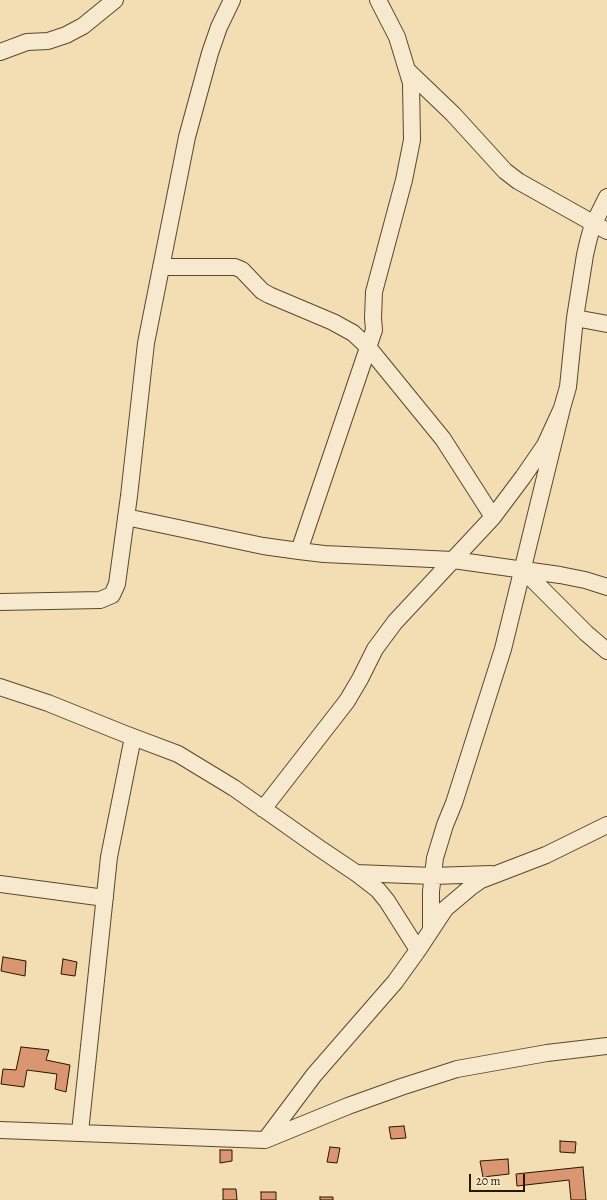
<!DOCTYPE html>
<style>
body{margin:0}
#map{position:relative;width:607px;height:1200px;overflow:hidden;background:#f3ddb3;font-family:Alegreya,serif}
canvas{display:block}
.scale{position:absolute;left:469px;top:1174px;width:56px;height:18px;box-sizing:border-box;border:2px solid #271600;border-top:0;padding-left:5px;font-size:12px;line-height:14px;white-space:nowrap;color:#271600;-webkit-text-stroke:3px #f7e9ce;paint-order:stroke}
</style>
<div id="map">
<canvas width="607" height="1200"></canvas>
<div class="scale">20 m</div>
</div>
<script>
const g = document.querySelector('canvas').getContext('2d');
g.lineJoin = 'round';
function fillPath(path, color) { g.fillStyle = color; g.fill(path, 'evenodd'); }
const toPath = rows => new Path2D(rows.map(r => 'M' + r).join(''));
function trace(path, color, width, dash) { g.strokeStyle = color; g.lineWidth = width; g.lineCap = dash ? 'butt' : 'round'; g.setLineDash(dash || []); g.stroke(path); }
const building = toPath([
 [3,957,26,961,25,976,1,971,3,957],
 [63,959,77,962,75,976,61,974,63,959],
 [21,1047,49,1050,46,1060,70,1065,66,1092,55,1089,57,1074,27,1070,24,1087,1,1084,3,1069,16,1070,21,1047],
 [404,1126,406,1138,391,1139,389,1127,404,1126],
 [560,1141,576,1142,575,1153,560,1152,560,1141],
 [330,1147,340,1148,337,1163,327,1162,330,1147],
 [220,1150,232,1150,232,1161,220,1163,220,1150],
 [508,1159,509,1174,483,1177,480,1161,508,1159],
 [583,1167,586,1200,571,1200,569,1180,517,1186,516,1174,583,1167],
 [223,1189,236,1189,237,1200,223,1200,223,1189],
 [261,1192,276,1192,276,1200,261,1200,261,1192],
 [320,1197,333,1197,333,1200,320,1200,320,1197]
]);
fillPath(building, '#da9671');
trace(building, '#271600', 1);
const street = toPath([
 [0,52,27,42,48,41,66,35,83,26,115,0],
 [407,70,453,114,505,171,518,181,607,231],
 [161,267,235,267,242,270,262,291,269,295,307,311,333,322,353,333,368,347,443,439,493,517,395,622,375,649,360,679,347,701,263,809],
 [575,318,585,255,588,242,592,227,607,197],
 [126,517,263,546,299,551,324,554,453,560,560,575,585,580,607,587],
 [493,517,523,477,545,445,562,408,568,387,575,318,607,324],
 [299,551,374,330,373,318,374,292,404,180,412,140,411,83,397,37,378,0],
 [522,569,586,633,607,651],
 [0,602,100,600,112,595,117,584,129,496,146,343,187,137,210,53,219,27,232,0],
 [0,687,48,703,125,734,178,754,234,788,319,848,356,873,378,890,387,901,418,950],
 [356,873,433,876,491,874],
 [0,884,105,898],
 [431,930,431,891,435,858,445,825,454,803,503,649,562,408],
 [0,1130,265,1140,348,1106,401,1087,457,1069,547,1053,607,1046],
 [80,1132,109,857,133,737],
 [266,1139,314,1075,395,982,418,950,445,909,471,887,481,880,546,855,607,825]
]);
trace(street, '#5a482d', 18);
trace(street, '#f7e9ce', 16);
</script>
